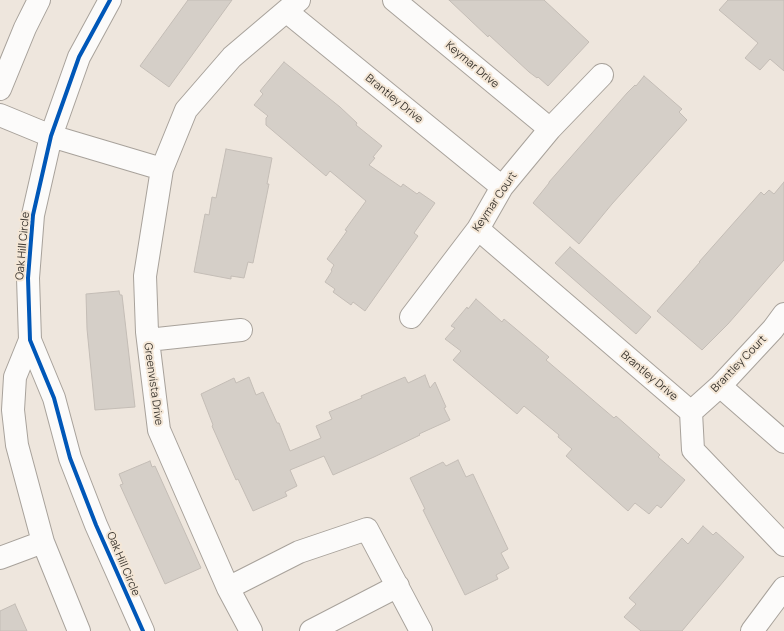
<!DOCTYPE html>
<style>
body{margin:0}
canvas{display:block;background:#eee6dd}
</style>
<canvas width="784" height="631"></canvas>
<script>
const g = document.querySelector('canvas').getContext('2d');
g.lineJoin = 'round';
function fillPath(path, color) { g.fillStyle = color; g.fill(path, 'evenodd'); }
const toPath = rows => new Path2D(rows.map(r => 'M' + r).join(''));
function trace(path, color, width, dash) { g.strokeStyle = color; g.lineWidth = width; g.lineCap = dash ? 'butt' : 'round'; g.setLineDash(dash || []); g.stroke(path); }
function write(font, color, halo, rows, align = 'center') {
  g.font = font + ' Manrope,sans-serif'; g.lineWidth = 4; g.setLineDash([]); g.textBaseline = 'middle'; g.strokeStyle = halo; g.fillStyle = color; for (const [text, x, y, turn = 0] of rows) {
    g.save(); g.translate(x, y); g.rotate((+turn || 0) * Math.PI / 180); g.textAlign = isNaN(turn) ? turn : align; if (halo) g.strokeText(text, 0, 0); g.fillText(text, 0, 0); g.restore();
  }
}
const building = toPath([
 [188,0,232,0,169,87,140,66,188,0],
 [449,0,544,0,589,42,548,86,538,77,537,78,529,72,489,35,488,37,449,0],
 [728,0,784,0,784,71,770,59,760,70,745,58,758,43,719,10,728,0],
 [284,62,340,107,357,123,356,125,382,146,373,157,375,158,369,165,401,187,403,184,417,194,419,192,435,203,414,233,418,236,365,311,353,302,351,305,333,292,335,289,325,282,332,271,331,270,334,265,327,259,347,231,345,230,366,201,330,171,326,176,266,125,266,118,268,116,254,105,263,94,260,91,284,62],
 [644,76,682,109,679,112,687,120,612,204,579,244,533,203,549,183,549,182,627,93,635,85,636,86,644,76],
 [226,149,272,158,267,184,269,184,253,263,248,262,244,278,231,276,231,279,194,272,205,214,209,215,212,197,216,198,226,149],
 [784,182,784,260,728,324,702,350,657,311,700,262,699,262,761,192,764,195,769,190,774,194,784,182],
 [570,247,651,317,636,334,555,263,570,247],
 [119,291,120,295,122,295,135,407,95,410,87,329,86,294,119,291],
 [476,299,502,322,504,319,516,329,549,357,546,360,614,418,616,416,624,423,660,455,658,457,685,480,661,508,657,505,649,514,635,503,628,511,566,456,572,449,558,437,559,435,524,406,517,414,453,360,461,351,445,339,455,328,451,326,467,307,468,309,476,299],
 [425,375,430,388,435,382,446,407,444,408,450,420,419,434,420,435,374,457,333,475,324,456,290,470,297,486,285,492,287,496,253,511,238,479,236,480,212,426,213,425,201,394,234,378,236,383,249,377,256,395,263,392,277,423,279,423,290,451,321,438,316,426,332,419,329,412,362,398,361,396,405,377,408,383,425,375],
 [458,460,466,477,473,474,508,549,501,553,509,568,496,575,498,579,465,595,423,510,425,509,410,478,443,462,446,466,458,460],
 [150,461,152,467,155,466,201,568,165,584,120,485,123,484,119,474,150,461],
 [703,526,713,535,716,532,744,557,682,631,641,631,624,617,636,604,629,598,682,538,688,544,703,526],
 [15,604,27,631,0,631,0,611,15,604]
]);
fillPath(building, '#d5cfc8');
trace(building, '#c4bdb6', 1);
const minor = toPath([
 [110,0,79,57,51,136,33,215,28,278,30,340,54,398,70,458,96,525,143,631],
 [394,0,550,129],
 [286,11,502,187],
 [0,89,25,28,39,0],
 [0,115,51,136,162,169],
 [478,229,691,412,693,450,784,545],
 [411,317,478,229,502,187,550,129,602,75],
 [30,340,15,377,13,410,17,445,43,542,79,631],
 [148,340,241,330],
 [720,386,784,442],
 [691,412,720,386,773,329,784,314],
 [0,558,43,542],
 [228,588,299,552,367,529,421,631],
 [251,631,228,588,159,430,147,332,145,276,162,169,186,110,232,57,299,0],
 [311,631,398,586],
 [752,631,784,588]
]);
trace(minor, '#a8a29b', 24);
trace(minor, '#fcfbfa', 22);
trace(toPath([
 [110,0,79,57,51,136,33,215,28,278,30,340,54,398,70,458,96,525,143,631]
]), '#0057b8', 4);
write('11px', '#3c3730', '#f4e7d7', [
 ["Keymar Drive",472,65,40],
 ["Brantley Drive",394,99,39],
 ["Keymar Court",495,202,-56],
 ["Oak Hill Circle",23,246,-85],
 ["Brantley Court",739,364,-46],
 ["Brantley Drive",649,376,40],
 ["Greenvista Drive",153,384,82],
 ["Oak Hill Circle",123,564,67]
]);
</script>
